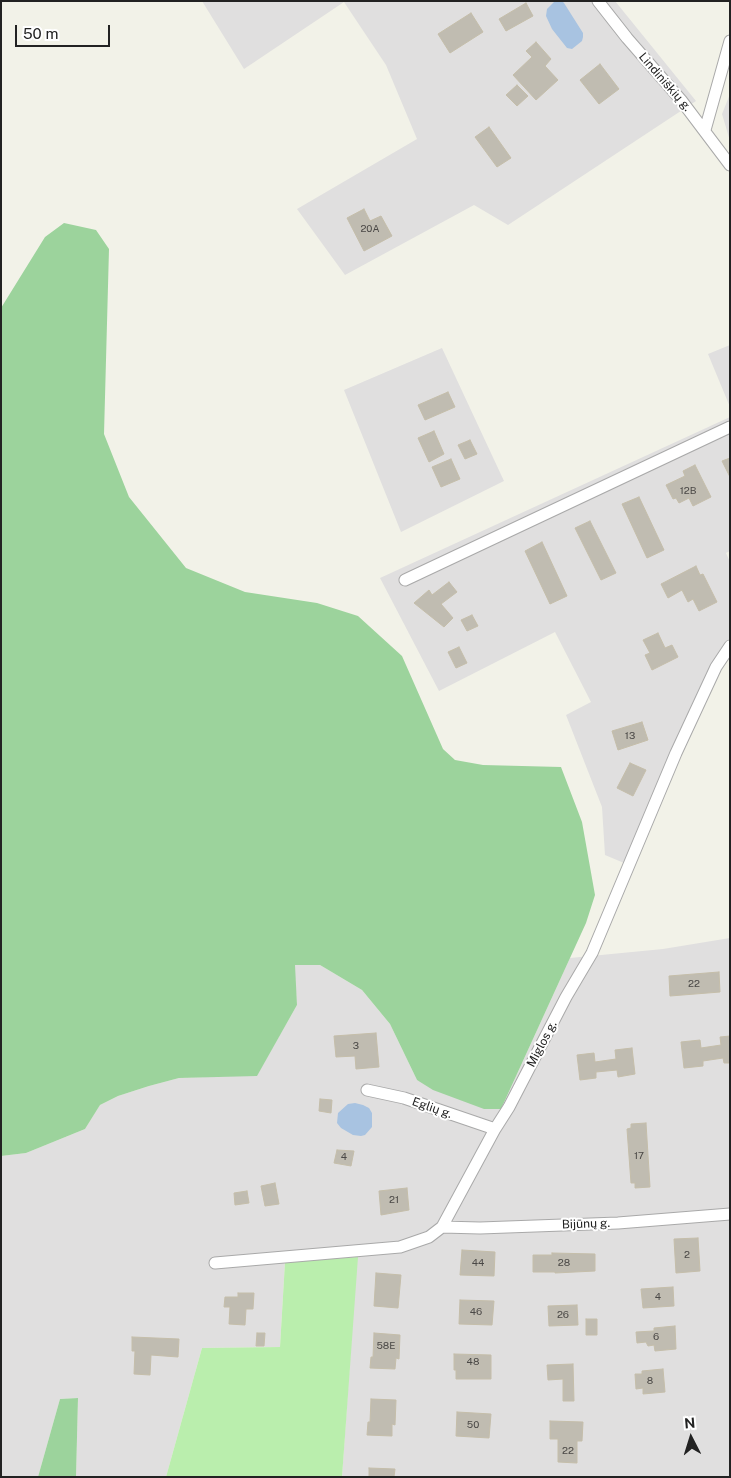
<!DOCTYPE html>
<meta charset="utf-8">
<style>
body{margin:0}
#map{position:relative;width:731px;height:1478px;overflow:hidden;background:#f2f2e8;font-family:"Public Sans",sans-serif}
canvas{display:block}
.frame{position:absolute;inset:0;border:2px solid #222;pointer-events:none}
.north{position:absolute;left:666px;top:1413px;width:50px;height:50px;-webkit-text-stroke:4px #fff;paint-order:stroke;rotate:355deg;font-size:14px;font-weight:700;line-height:20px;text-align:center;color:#222}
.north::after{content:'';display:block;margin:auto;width:18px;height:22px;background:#222;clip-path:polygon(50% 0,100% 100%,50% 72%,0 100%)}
.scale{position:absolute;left:15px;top:25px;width:95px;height:22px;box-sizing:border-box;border:2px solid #222;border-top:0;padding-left:6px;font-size:15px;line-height:18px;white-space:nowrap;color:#222;-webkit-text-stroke:4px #fff;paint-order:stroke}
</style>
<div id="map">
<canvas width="731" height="1478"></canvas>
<div class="frame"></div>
<div class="north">N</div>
<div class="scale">50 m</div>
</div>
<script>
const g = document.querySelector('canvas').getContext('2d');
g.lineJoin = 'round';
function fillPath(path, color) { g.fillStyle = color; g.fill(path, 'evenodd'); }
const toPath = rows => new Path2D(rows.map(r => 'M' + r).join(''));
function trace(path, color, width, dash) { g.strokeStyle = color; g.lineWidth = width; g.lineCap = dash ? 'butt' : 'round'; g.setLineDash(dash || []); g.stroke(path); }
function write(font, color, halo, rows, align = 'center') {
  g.font = font + ' "Public Sans",sans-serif'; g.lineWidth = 4; g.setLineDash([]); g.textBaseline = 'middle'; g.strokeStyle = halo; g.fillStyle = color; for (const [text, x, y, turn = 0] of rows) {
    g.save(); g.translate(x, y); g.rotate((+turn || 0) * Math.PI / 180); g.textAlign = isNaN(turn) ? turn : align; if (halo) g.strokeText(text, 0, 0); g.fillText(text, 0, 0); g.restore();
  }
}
fillPath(toPath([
 [202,1,615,1,696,101,508,225,474,205,345,275,297,209,417,139,386,65,344,2,244,69],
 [730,94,730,141,722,114],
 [730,345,730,407,708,354],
 [442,348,504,481,401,532,344,390],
 [730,417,730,551,726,553,730,562,730,641,624,863,605,855,602,807,566,715,591,702,555,632,439,691,380,578],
 [730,938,730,1477,342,1477,357,1257,285,1262,280,1347,202,1348,166,1477,76,1477,78,1398,60,1399,38,1477,1,1477,1,1156,26,1153,85,1129,100,1105,118,1096,149,1086,179,1078,257,1075,297,1005,294,965,320,965,362,990,390,1024,417,1080,501,1109,570,958,663,949]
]), '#e0dfdf');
fillPath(toPath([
 [358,1257,342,1477,166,1477,202,1348,280,1347,285,1262]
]), '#baeead');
fillPath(toPath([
 [64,223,96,230,109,249,104,434,129,497,186,568,245,592,317,603,358,616,402,656,443,749,455,760,483,765,561,767,582,822,595,895,586,923,501,1109,484,1109,433,1090,417,1080,390,1024,362,990,320,965,295,965,297,1005,257,1076,179,1078,149,1086,118,1096,100,1105,85,1129,26,1153,1,1156,1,308,45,237],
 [78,1398,76,1477,38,1477,60,1399]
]), '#9cd39c');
fillPath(toPath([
 [555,1,562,1,564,3,583,33,583,37,582,41,572,49,567,48,552,29,546,16,547,9],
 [355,1103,363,1105,369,1108,372,1113,372,1127,365,1135,361,1136,353,1135,341,1128,337,1123,338,1113,348,1104]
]), '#a8c3e1');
const building = toPath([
 [526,3,533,16,506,31,499,19,526,3],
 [471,13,483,32,450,53,438,34,471,13],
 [536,42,551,59,545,66,558,80,536,100,513,75,532,57,526,51,536,42],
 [600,64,619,89,599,104,580,80,600,64],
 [517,85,528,96,517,106,506,95,517,85],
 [489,127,511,158,497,167,475,137,489,127],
 [364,209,370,221,381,216,392,236,364,251,347,218,364,209],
 [448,392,455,407,425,420,418,405,448,392],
 [434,431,444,454,429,462,418,438,434,431],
 [470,440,477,454,465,459,458,445,470,440],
 [730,458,730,477,722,461,730,458],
 [451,459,460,479,441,487,432,467,451,459],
 [695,465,711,497,693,506,689,498,679,503,676,498,673,499,666,485,685,476,683,471,695,465],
 [639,497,664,550,647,558,622,504,639,497],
 [590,521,616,573,601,580,575,528,590,521],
 [542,542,567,596,550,604,525,551,542,542],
 [696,566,700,575,703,574,717,602,699,611,693,599,688,602,682,590,668,598,661,584,696,566],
 [449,582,457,592,441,604,453,618,444,627,414,603,429,590,432,595,449,582],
 [472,615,478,626,467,631,461,620,472,615],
 [658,633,665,648,672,645,678,657,652,670,645,655,650,653,643,640,658,633],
 [459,647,467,663,456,668,448,652,459,647],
 [642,722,648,740,618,750,612,731,642,722],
 [630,763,646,770,633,796,617,788,630,763],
 [719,972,720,992,670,996,669,976,719,972],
 [376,1033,379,1067,356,1069,355,1056,336,1057,334,1036,376,1033],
 [730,1036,730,1063,724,1063,723,1058,703,1061,703,1066,684,1068,681,1042,700,1040,701,1048,721,1045,720,1037,730,1036],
 [632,1048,635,1074,618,1077,617,1070,596,1072,596,1078,580,1080,577,1055,594,1053,595,1062,616,1059,615,1050,632,1048],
 [320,1099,332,1100,331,1113,319,1111,320,1099],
 [646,1123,650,1187,635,1188,635,1183,631,1183,627,1129,631,1128,631,1124,646,1123],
 [337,1150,354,1151,351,1166,334,1163,337,1150],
 [275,1183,279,1204,265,1206,261,1186,275,1183],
 [407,1188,409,1210,381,1215,379,1191,407,1188],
 [247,1191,249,1203,235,1205,234,1193,247,1191],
 [698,1238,700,1271,676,1273,674,1239,698,1238],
 [462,1250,495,1252,494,1276,460,1275,462,1250],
 [552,1253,595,1254,595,1271,555,1273,555,1272,533,1272,533,1255,552,1255,552,1253],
 [376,1273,401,1275,398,1308,374,1306,376,1273],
 [673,1287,674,1306,643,1308,641,1289,673,1287],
 [238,1293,254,1293,253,1309,246,1309,245,1325,229,1324,230,1307,224,1307,225,1297,238,1297,238,1293],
 [460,1300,494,1301,492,1325,459,1324,460,1300],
 [577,1305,578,1325,549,1326,548,1306,577,1305],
 [586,1319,597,1319,597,1335,586,1335,586,1319],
 [675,1326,676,1349,655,1351,654,1345,648,1346,646,1342,637,1343,636,1332,654,1331,654,1328,675,1326],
 [257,1333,265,1333,264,1346,256,1346,257,1333],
 [374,1333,400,1335,399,1359,396,1358,395,1369,370,1368,371,1357,373,1357,374,1333],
 [132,1337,179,1339,178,1357,151,1355,150,1375,134,1374,135,1351,132,1351,132,1337],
 [454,1354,491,1355,491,1379,456,1379,456,1370,454,1370,454,1354],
 [573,1364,574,1401,563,1401,563,1379,548,1380,547,1365,573,1364],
 [663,1369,665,1392,643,1394,643,1388,636,1389,635,1374,642,1374,642,1371,663,1369],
 [371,1399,396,1400,395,1425,392,1424,392,1436,367,1435,368,1422,370,1422,371,1399],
 [457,1412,491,1414,489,1438,456,1436,457,1412],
 [550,1421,583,1422,582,1441,577,1441,577,1463,558,1462,558,1439,550,1439,550,1421],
 [369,1468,395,1469,394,1477,369,1477,369,1468]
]);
fillPath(building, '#c0bcb1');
trace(building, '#c5beaa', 1);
const minor = toPath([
 [598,1,627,38,681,100,730,165],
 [705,130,730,41],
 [405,580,730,427],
 [367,1090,404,1098,495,1129],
 [442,1227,480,1228,618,1223,730,1214],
 [215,1263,400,1247,429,1237,442,1227,495,1129,509,1107,566,997,592,953,676,753,716,667,730,646]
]);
trace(minor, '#a9a9a9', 13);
trace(minor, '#fff', 11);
write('10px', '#4a4846', null, [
 ["20A",370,229],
 ["12B",688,491],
 ["13",630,736],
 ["22",694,984],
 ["3",356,1046],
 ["17",639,1156],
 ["4",344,1157],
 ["21",394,1200],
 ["2",687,1255],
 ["44",478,1263],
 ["28",564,1263],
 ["4",658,1297],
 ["46",476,1312],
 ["26",563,1315],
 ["6",656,1337],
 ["58E",386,1346],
 ["48",473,1362],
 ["8",650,1381],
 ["50",473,1425],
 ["22",568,1451]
]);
write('12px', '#222', '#fff', [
 ["Lindiniškių g.",665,82,49],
 ["Miglos g.",542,1044,-62],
 ["Eglių g.",432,1108,19],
 ["Bijūnų g.",586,1224,-2]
]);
</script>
